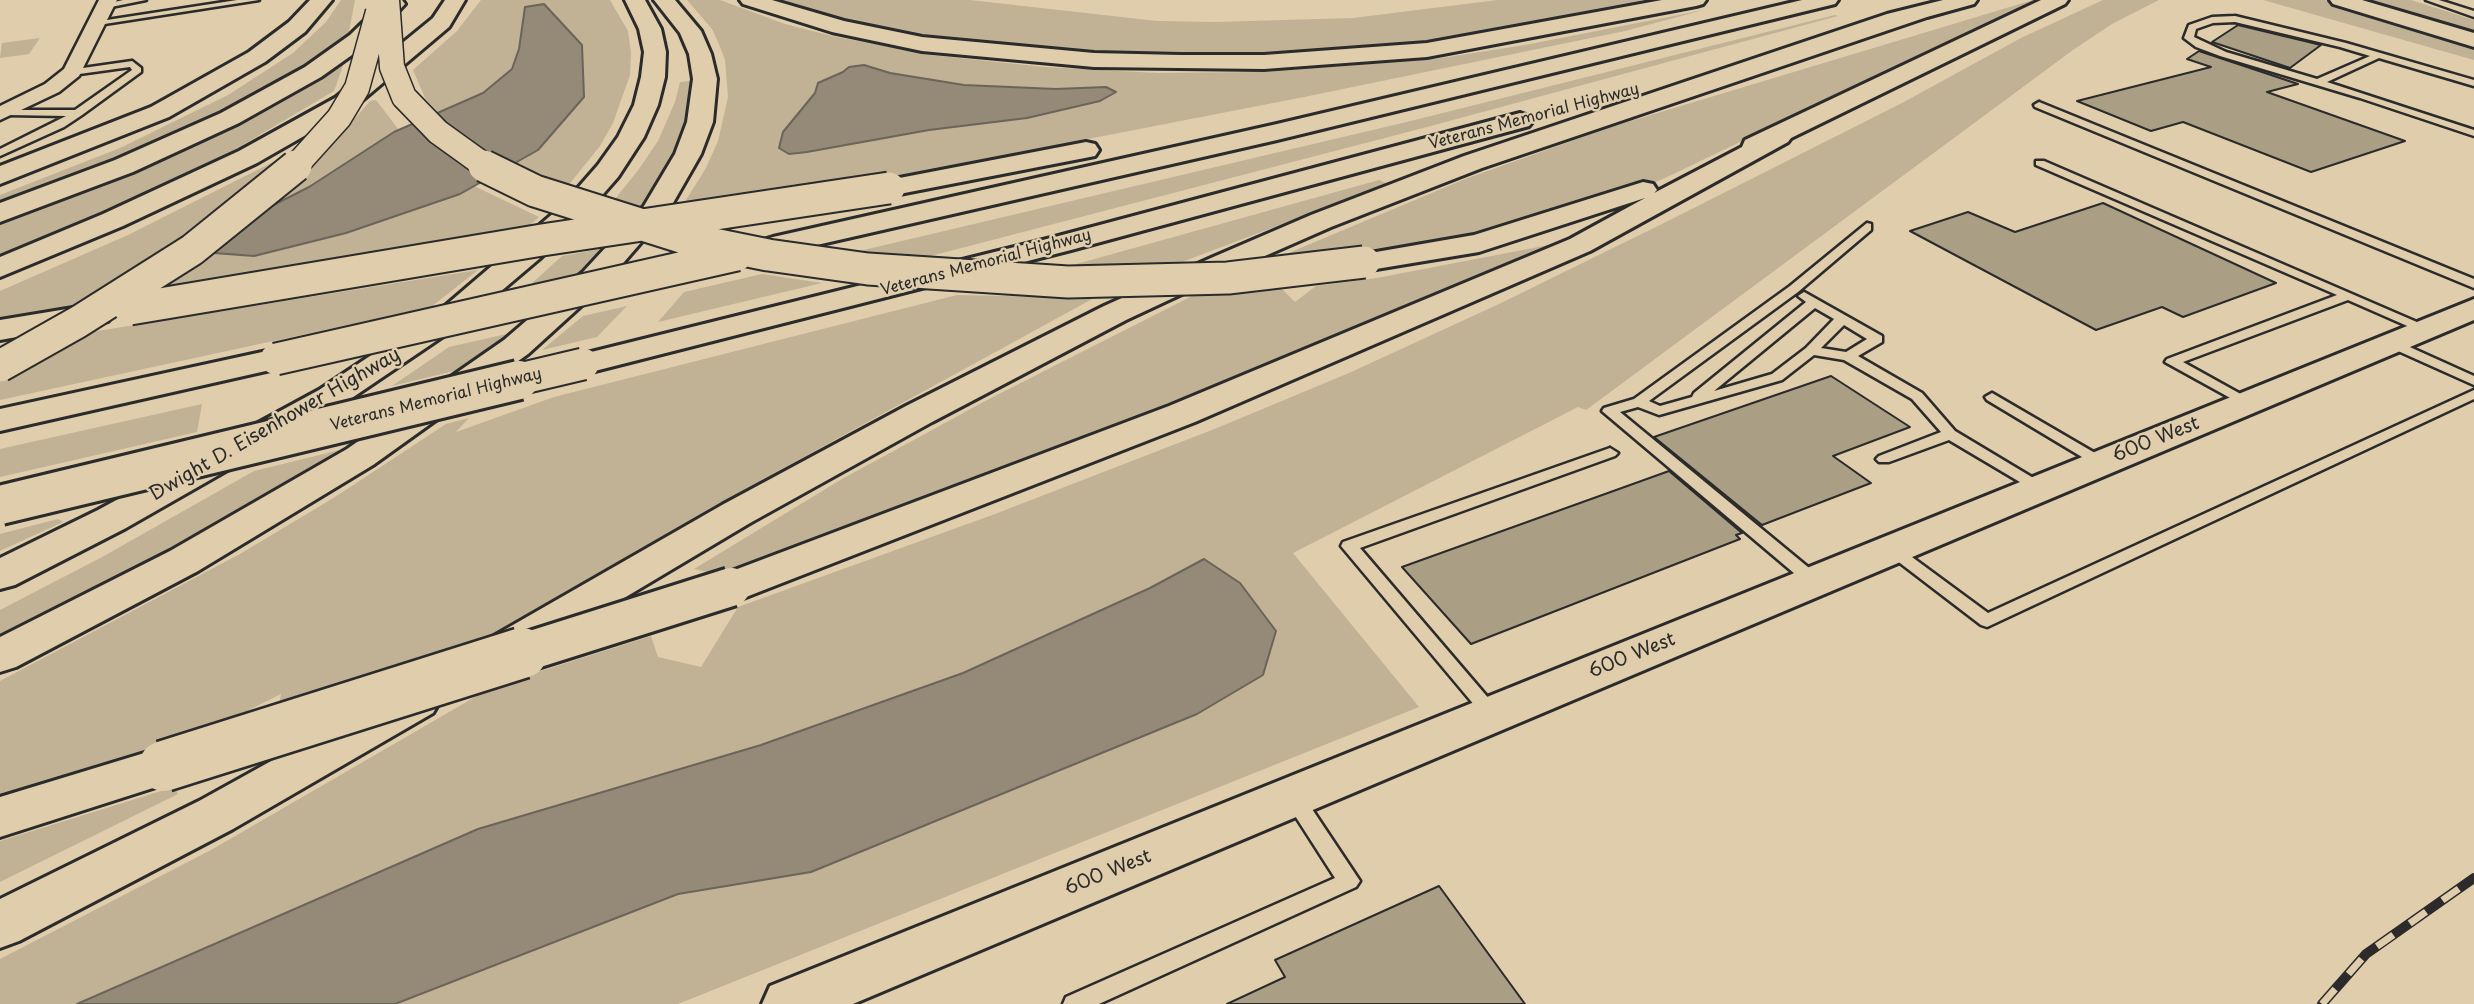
<!DOCTYPE html>
<style>
body{margin:0}
canvas{display:block;background:#dfcdab}
</style>
<canvas width="2474" height="1004"></canvas>
<script>
const g = document.querySelector('canvas').getContext('2d');
g.lineJoin = 'round';
function fillPath(path, color) { g.fillStyle = color; g.fill(path, 'evenodd'); }
const toPath = rows => new Path2D(rows.map(r => 'M' + r).join(''));
function trace(path, color, width, dash) { g.strokeStyle = color; g.lineWidth = width; g.lineCap = dash ? 'butt' : 'round'; g.setLineDash(dash || []); g.stroke(path); }
function write(font, color, halo, rows, align = 'center') {
  g.font = font + ' "Playpen Sans",sans-serif'; g.lineWidth = 5; g.setLineDash([]); g.textBaseline = 'middle'; g.strokeStyle = halo; g.fillStyle = color; for (const [text, x, y, turn = 0] of rows) {
    g.save(); g.translate(x, y); g.rotate((+turn || 0) * Math.PI / 180); g.textAlign = isNaN(turn) ? turn : align; if (halo) g.strokeText(text, 0, 0); g.fillText(text, 0, 0); g.restore();
  }
}
fillPath(toPath([
 [341,0,355,0,347,42,248,102,146,149,0,206,0,195,120,148,228,95,293,53,326,22],
 [481,0,610,0,628,31,631,53,630,75,613,123,600,146,563,192,540,183,450,126,425,98,413,70,457,31],
 [687,0,720,0,785,24,832,36,931,55,1045,67,1158,73,1265,72,1435,59,1525,45,1704,10,1625,31,1304,97,898,176,676,216,706,168,718,141,728,97,725,60,718,42,712,29],
 [772,0,970,0,1157,21,1215,22,1353,18,1498,0,1662,0,1448,42,1321,55,1138,58,922,38,827,18],
 [2033,0,2048,0,1867,81,1663,179,1622,195,1494,231,1448,240,1324,259,1260,265,1465,179,1611,127],
 [2103,0,2159,0,2112,24,2073,50,1586,410,1578,407,1293,553,1419,707,678,1004,0,1004,0,959,211,850,494,686,651,636,658,657,701,667,738,607,995,514,1217,428,1349,373,1499,304,1666,222,1902,103,2021,38],
 [2263,0,2324,0,2474,45,2474,60],
 [2363,0,2411,0,2474,20,2474,33],
 [1835,15,1838,16,1427,127,896,265,834,257,1415,120],
 [40,38,29,54,0,58,2,43],
 [344,63,334,91,229,153,123,205,0,260,0,220,234,124,302,89],
 [690,81,685,120,679,141,652,192,636,211,607,209,639,169,658,141,675,102,680,82],
 [376,100,402,134,472,185,539,217,509,243,143,297,307,174,370,101],
 [279,159,255,182,188,234,73,308,0,318,0,291,128,235],
 [1379,180,1388,184,1174,265,1044,273],
 [1554,244,1561,249,1425,310,726,576,694,569,842,479,989,399,1194,295,1282,289,1295,302,1316,286,1377,278],
 [601,249,576,275,530,285,562,256],
 [478,270,431,307,0,400,0,381,85,333],
 [762,274,822,283,658,322,684,292],
 [957,295,1094,298,749,487,423,673,277,717,281,694,169,750,0,802,0,681,240,554,335,497,446,424,469,418,456,432,554,397],
 [627,306,597,337,542,350,583,316],
 [511,333,462,369,392,386,449,347],
 [202,404,197,432,0,477,0,449],
 [348,448,166,553,0,637,0,610,104,556,254,471],
 [58,519,63,522,0,551,0,534],
 [174,787,178,794,0,882,0,841]
]), '#c1b296');
const water = toPath([
 [544,4,582,45,584,97,538,150,460,194,346,233,254,256,214,253,240,222,309,187,394,132,483,93,512,69,519,49,525,7,544,4],
 [864,65,890,73,964,85,1056,89,1106,87,1116,92,1100,101,1027,118,929,130,807,152,789,154,779,148,783,132,815,93,818,83,843,72,849,67,864,65],
 [1204,559,1240,583,1276,631,1263,675,1197,714,811,872,678,894,395,1004,77,1004,478,829,761,745,963,673,1150,588,1204,559]
]);
fillPath(water, '#958a78');
trace(water, '#6b6459', 2);
const building = toPath([
 [2238,25,2292,38,2321,45,2290,68,2212,42,2238,25],
 [2199,51,2298,84,2267,92,2405,141,2311,172,2183,122,2151,131,2077,101,2211,67,2187,59,2199,51],
 [2103,203,2276,283,2183,317,2162,307,2096,330,1910,231,1968,212,2015,232,2103,203],
 [1831,376,1910,427,1833,456,1871,483,1762,525,1654,437,1831,376],
 [1669,471,1742,533,1736,535,1740,539,1471,644,1402,567,1669,471],
 [1439,886,1525,1004,1227,1004,1285,977,1275,960,1439,886]
]);
fillPath(building, '#aa9e85');
trace(building, '#2b2b2b', 2);
const lane = toPath([
 [123,0,146,0,106,8,102,5,123,0],
 [237,0,259,0,98,25,94,22,237,0],
 [2426,0,2439,0,2474,11,2474,17,2426,0],
 [2235,16,2346,43,2474,80,2474,86,2379,58,2327,82,2474,130,2474,136,2360,98,2220,56,2196,47,2184,38,2189,25,2212,17,2235,16],
 [2235,22,2340,47,2370,56,2317,79,2226,52,2194,37,2196,29,2213,23,2235,22],
 [132,61,141,68,141,72,82,115,64,127,0,156,0,149,66,116,7,115,3,114,3,110,75,110,132,70,130,67,72,75,69,74,69,70,132,61],
 [2039,102,2474,279,2474,288,2035,107,2034,105,2039,102],
 [2036,161,2044,161,2433,329,2431,332,2421,332,2348,300,2183,362,2255,402,2253,405,2243,405,2165,362,2167,359,2337,295,2036,165,2036,161],
 [1867,223,1871,224,1871,230,1798,292,1649,401,1660,406,1692,397,1694,393,1806,302,1798,296,1804,292,1882,336,1882,342,1858,356,1922,393,1955,431,2045,485,2048,488,2045,491,2035,491,1949,440,1889,462,1879,462,1876,459,1879,456,1941,432,1912,399,1844,360,1814,355,1782,380,1659,415,1638,407,1620,412,1820,577,1822,581,1814,587,1808,585,1602,411,1604,408,1634,399,1790,286,1867,223],
 [1815,308,1834,319,1806,348,1772,374,1714,391,1815,308],
 [1844,325,1867,339,1846,352,1821,348,1844,325],
 [2392,339,2474,376,2474,385,2387,346,2385,343,2392,339],
 [2474,390,2474,399,1987,627,1981,625,1883,550,1891,545,1897,546,1988,613,2474,390],
 [1992,393,2107,460,2110,463,2102,468,2097,466,1987,400,1985,397,1992,393],
 [1610,448,1618,453,1615,456,1360,548,1502,714,1500,719,1493,721,1486,719,1341,546,1343,542,1610,448],
 [1293,789,1300,791,1360,881,1356,887,1099,1004,1063,1004,1066,997,1335,878,1283,797,1286,791,1293,789]
]);
const street = toPath([
 [99,0,117,0,79,76,59,92,0,120,0,106,45,84,64,69,99,0]
]);
const secondary = toPath([
 [2330,0,2362,0,2474,33,2474,47,2333,4,2330,0],
 [2474,299,2474,320,853,1004,762,1004,770,986,2474,299]
]);
const highway = toPath([
 [310,0,332,0,305,32,265,62,169,117,0,184,0,166,151,107,249,52,289,22,310,0],
 [386,0,402,0,405,4,366,45,321,77,239,123,133,172,0,222,0,203,115,160,221,113,305,67,350,35,386,0],
 [445,0,465,0,449,27,353,108,257,163,123,226,0,277,0,257,103,214,239,151,335,98,433,18,445,0],
 [625,0,645,0,661,29,666,52,665,77,658,105,644,137,618,177,583,217,539,259,467,320,343,404,126,528,15,585,0,589,0,558,98,510,319,390,445,306,563,205,598,165,618,137,634,105,641,77,644,52,639,29,625,0],
 [654,0,675,0,701,31,711,54,717,79,713,122,701,154,669,210,605,284,528,354,373,465,198,571,16,667,0,672,0,637,170,551,347,449,504,340,583,272,644,206,675,154,687,122,693,79,689,54,680,33,654,0],
 [740,0,772,0,844,21,922,37,1094,53,1181,55,1264,55,1427,43,1662,0,1706,0,1703,4,1696,6,1427,57,1264,69,1094,67,922,51,832,32,743,4,740,0],
 [1802,0,1838,0,1835,4,1277,140,773,255,763,252,758,246,763,240,773,237,1277,124,1802,0],
 [1943,0,1977,0,1974,4,1927,17,1482,168,1331,227,1233,270,1126,320,932,422,750,523,515,663,500,668,485,663,478,652,485,641,722,505,906,406,1104,306,1211,258,1311,215,1464,156,1887,14,1943,0],
 [2041,0,2068,0,2065,4,1791,138,1788,142,1590,251,1195,422,746,597,731,601,716,597,710,587,716,577,1169,406,1570,239,1645,198,1479,252,1364,271,1353,268,1349,262,1353,256,1474,235,1643,182,1653,184,1657,190,1654,193,1742,147,1745,140,2041,0],
 [1520,113,1529,116,1533,121,1529,126,1071,250,583,374,571,371,566,364,571,357,1051,238,1520,113],
 [1086,142,1095,144,1099,150,1095,156,889,196,879,194,875,188,879,182,889,180,1086,142],
 [97,304,108,307,113,314,108,321,0,340,0,320,97,304],
 [276,349,288,352,293,359,288,366,0,431,0,409,276,349],
 [417,684,433,689,440,701,433,713,233,829,19,941,0,948,0,899,199,801,401,689,417,684],
 [164,747,181,753,188,766,181,779,0,837,0,797,164,747]
]);
trace(lane, '#2b2b2b', 5);
trace(street, '#2b2b2b', 5);
trace(secondary, '#2b2b2b', 6);
trace(highway, '#2b2b2b', 6);
fillPath(lane, '#dfcdab');
fillPath(street, '#dfcdab');
fillPath(secondary, '#dfcdab');
fillPath(highway, '#dfcdab');
const rail = toPath([
 [2322,1004,2366,954,2474,878]
]);
trace(rail, '#2b2b2b', 10);
trace(rail, '#dfcdab', 7, [20]);
const highwayBridgeFar3 = toPath([
 [387,0,392,67,404,97,438,132,488,168],
 [294,168,339,118,357,88,378,12]
]);
const highwayBridgeFar2 = toPath([
 [484,166,535,191,684,238,768,255,868,269,1068,282,1228,278,1364,262],
 [130,309,542,240,889,188],
 [276,359,737,255],
 [0,366,78,322,192,250,296,166],
 [511,381,583,364]
]);
const highwayBridgeFar1 = toPath([
 [0,505,519,380],
 [516,655,731,587]
]);
const highwayBridge = toPath([
 [164,766,522,653]
]);
trace(highwayBridgeFar3, '#2b2b2b', 27, []);
trace(highwayBridgeFar2, '#2b2b2b', 35, []);
trace(highwayBridgeFar1, '#2b2b2b', 44, []);
trace(highwayBridge, '#2b2b2b', 55, []);
trace(highwayBridgeFar3, '#dfcdab', 24);
trace(highwayBridgeFar2, '#dfcdab', 31);
trace(highwayBridgeFar1, '#dfcdab', 38);
trace(highwayBridge, '#dfcdab', 50);
write('16px', '#2b2b2b', '#dfcdab', [
 ["Veterans Memorial Highway",1534,117,-15],
 ["Veterans Memorial Highway",986,263,-15],
 ["Veterans Memorial Highway",436,400,-14]
]);
write('19px', '#2b2b2b', '#dfcdab', [
 ["Dwight D. Eisenhower Highway",275,425,-30],
 ["600 West",2156,440,-22],
 ["600 West",1632,656,-22],
 ["600 West",1108,873,-22]
]);
</script>
